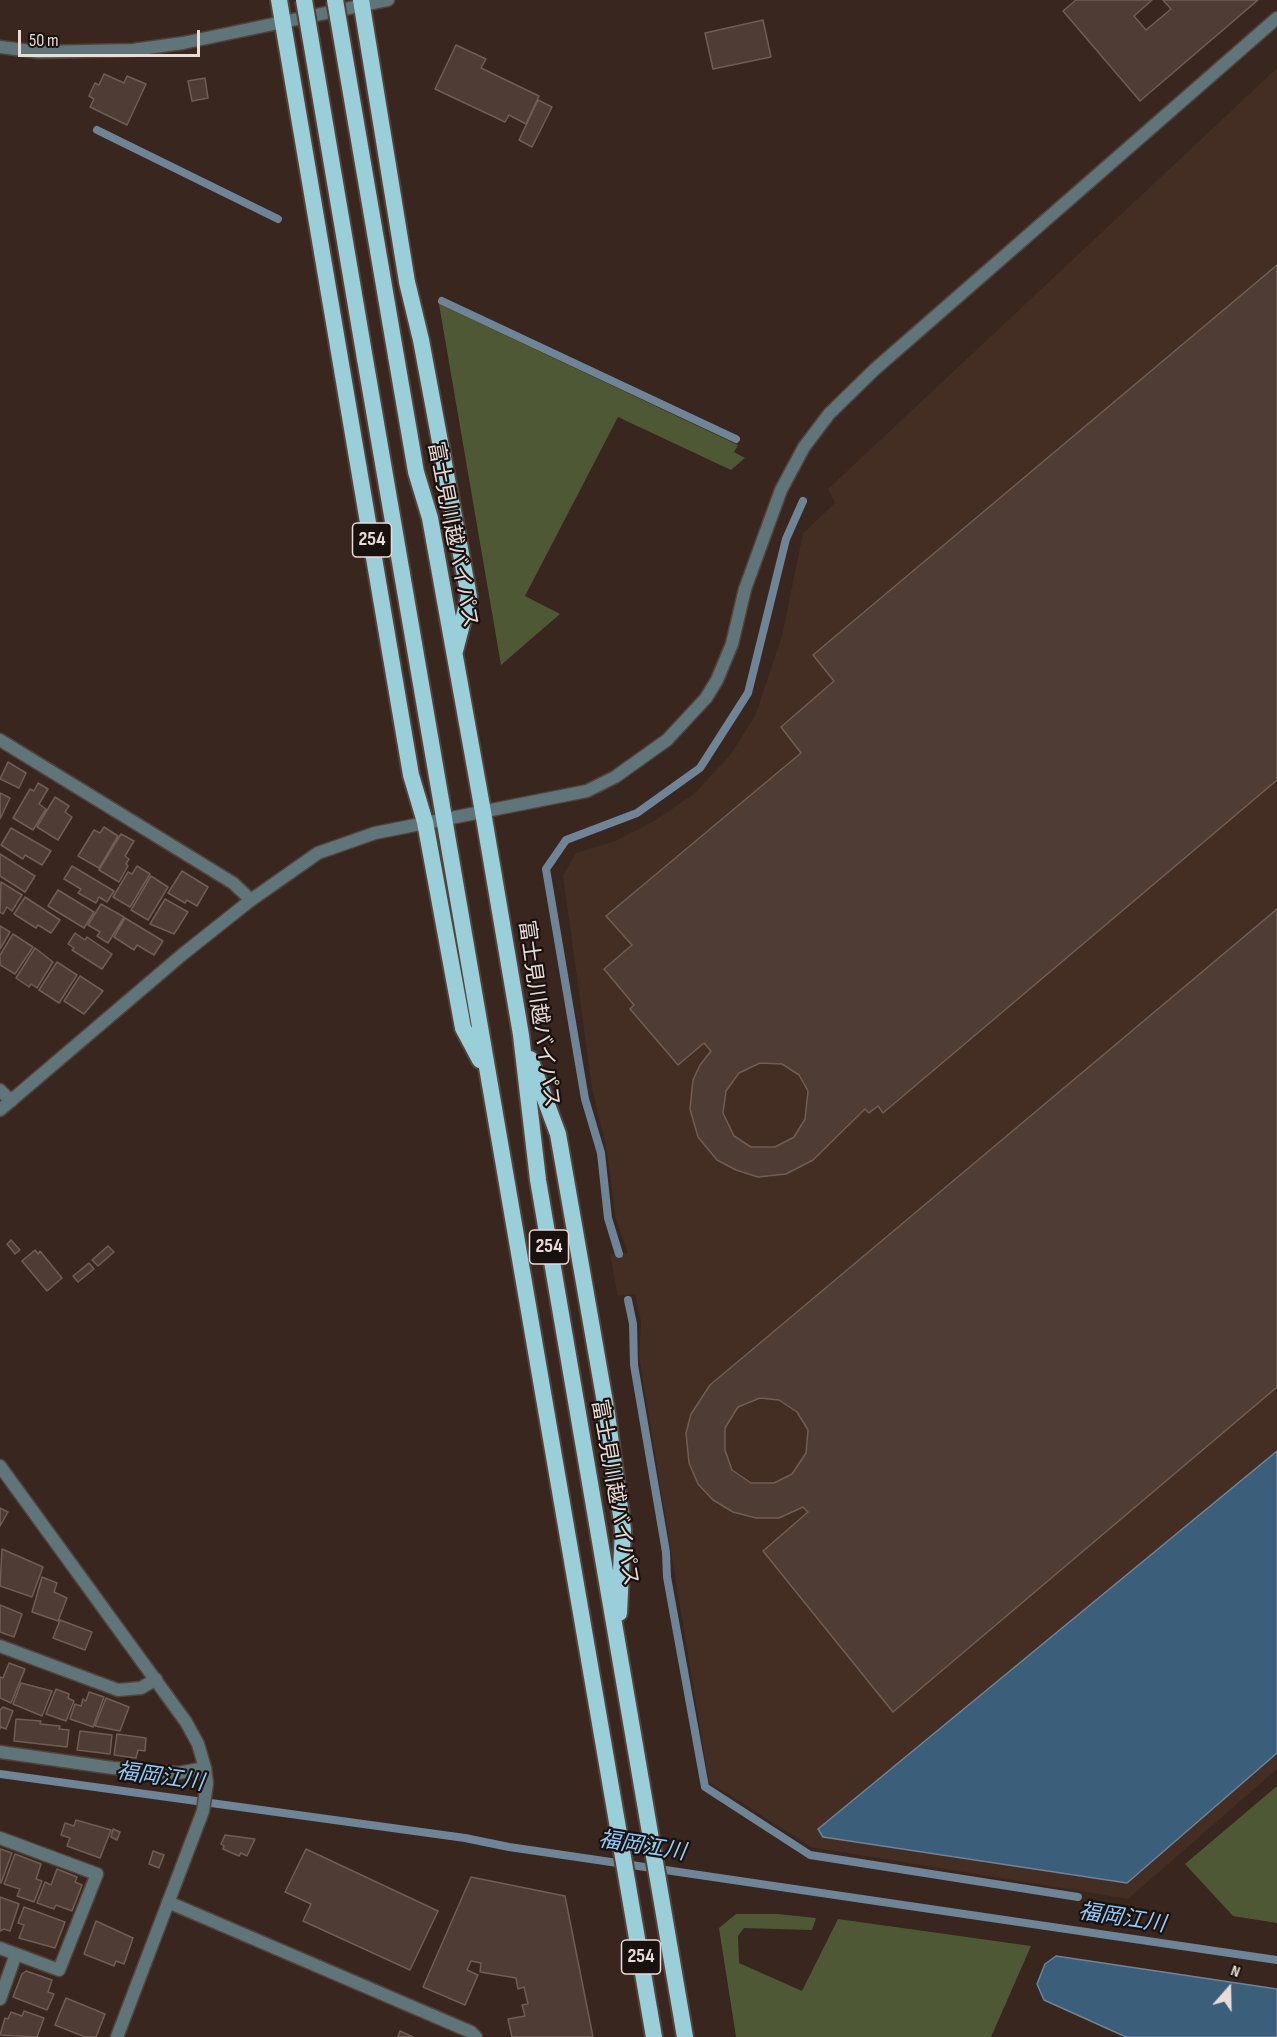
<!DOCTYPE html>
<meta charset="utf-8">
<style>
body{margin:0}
#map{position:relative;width:1277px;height:2037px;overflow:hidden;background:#38261f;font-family:"Sofia Sans Condensed",sans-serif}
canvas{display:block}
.north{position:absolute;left:1199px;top:1959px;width:60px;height:60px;-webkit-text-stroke:4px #19110e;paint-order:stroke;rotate:20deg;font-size:16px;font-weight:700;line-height:24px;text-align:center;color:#e9dcd7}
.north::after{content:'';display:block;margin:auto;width:21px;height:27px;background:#e9dcd7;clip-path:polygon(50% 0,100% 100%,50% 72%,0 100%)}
.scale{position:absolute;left:18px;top:30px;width:182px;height:27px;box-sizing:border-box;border:3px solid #e9dcd7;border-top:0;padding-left:8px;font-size:18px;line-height:21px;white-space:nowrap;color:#e9dcd7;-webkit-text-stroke:4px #19110e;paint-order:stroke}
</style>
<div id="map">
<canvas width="1277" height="2037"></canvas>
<div class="north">N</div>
<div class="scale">50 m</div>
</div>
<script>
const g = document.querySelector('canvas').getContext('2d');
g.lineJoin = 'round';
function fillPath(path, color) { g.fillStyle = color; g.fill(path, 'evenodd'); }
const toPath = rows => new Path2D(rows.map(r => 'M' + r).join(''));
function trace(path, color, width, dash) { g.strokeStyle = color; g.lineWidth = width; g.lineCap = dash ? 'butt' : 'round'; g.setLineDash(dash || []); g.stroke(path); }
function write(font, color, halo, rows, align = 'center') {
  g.font = font + ' "Sofia Sans Condensed","Noto Sans JP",sans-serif'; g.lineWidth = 4.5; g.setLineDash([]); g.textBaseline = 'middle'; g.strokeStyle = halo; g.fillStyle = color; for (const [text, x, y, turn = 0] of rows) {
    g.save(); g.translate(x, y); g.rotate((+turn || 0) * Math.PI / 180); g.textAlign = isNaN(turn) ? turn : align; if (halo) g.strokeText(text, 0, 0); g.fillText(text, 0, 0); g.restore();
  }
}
fillPath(toPath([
 [1277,68,1277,1769,1128,1899,811,1847,709,1782,639,1357,641,1322,635,1294,618,1296,610,1254,628,1253,615,1216,607,1151,592,1088,563,875,576,853,615,841,654,821,694,794,730,755,755,716,782,636,803,533,835,503,828,489]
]), '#442d23');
fillPath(toPath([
 [439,304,738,445,734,452,745,458,731,470,618,417,525,596,560,614,501,665],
 [1277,1786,1277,1923,1233,1916,1185,1864],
 [736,1914,778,1914,816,1918,812,1930,744,1928,738,1936,739,1963,802,1991,838,1919,1031,1946,991,2037,736,2037,719,1928]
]), '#4f5834');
const water = toPath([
 [1277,1451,1277,1753,1127,1883,823,1837,818,1829,1277,1451],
 [1056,1956,1277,1989,1277,2037,1126,2037,1044,2000,1037,1984,1045,1964,1056,1956]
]);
fillPath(water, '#3b5e7a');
trace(water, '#6f8496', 1.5);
trace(toPath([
 [97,130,278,219],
 [442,301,736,439],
 [619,1254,608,1218,601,1153,585,1099,546,869,566,840,637,813,700,768,748,693,786,539,803,501],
 [628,1300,633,1324,634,1365,666,1552,667,1577,705,1787,810,1855,1078,1897],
 [0,1774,465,1838,509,1847,1277,1960]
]), '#6f8496', 8);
const building = toPath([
 [1076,0,1152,0,1134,16,1146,30,1171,9,1163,0,1258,0,1140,101,1063,11,1076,0],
 [763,20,771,57,713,69,705,33,763,20],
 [456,45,486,59,481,68,539,96,526,124,509,115,505,122,435,89,456,45],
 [104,74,124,83,127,76,146,84,127,125,90,107,94,99,89,96,95,83,99,85,104,74],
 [205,78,208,98,192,101,188,81,205,78],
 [538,100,552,107,532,147,519,140,538,100],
 [1277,265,1277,780,883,1113,878,1106,869,1113,865,1109,813,1160,786,1174,758,1177,736,1170,717,1160,698,1137,690,1109,693,1080,700,1065,711,1051,704,1043,678,1065,630,1009,634,1005,604,969,632,945,606,916,801,753,781,727,834,681,813,655,1277,265],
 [760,1063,782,1064,799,1075,808,1091,805,1119,794,1137,775,1147,751,1147,734,1136,723,1113,726,1091,739,1073,760,1063],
 [8,762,26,773,19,788,0,779,8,762],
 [38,783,48,789,39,804,46,809,33,830,13,818,30,789,34,791,38,783],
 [0,793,10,798,0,819,0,793],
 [55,797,69,806,65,812,72,817,58,840,37,827,55,797],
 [104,827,118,836,99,868,78,856,94,830,100,833,104,827],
 [11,828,51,851,42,865,25,855,23,859,1,845,11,828],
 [121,834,134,841,125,856,129,859,126,864,128,866,119,882,99,870,121,834],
 [0,854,35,876,25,892,0,876,0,854],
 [72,866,114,891,107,902,99,897,96,903,78,893,81,889,64,879,72,866],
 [137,866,150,874,130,907,113,897,128,872,132,874,137,866],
 [182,871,208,887,197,906,187,900,185,903,168,893,182,871],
 [151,876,168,887,148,920,131,910,151,876],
 [1,882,22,895,12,911,7,907,3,914,0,912,1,882],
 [58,890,94,912,84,928,48,906,58,890],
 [25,897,60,920,51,933,38,925,36,928,14,914,25,897],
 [165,899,188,912,174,934,150,924,165,899],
 [101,904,124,917,108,943,97,936,100,932,88,925,101,904],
 [1277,909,1277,1387,893,1712,763,1551,808,1512,803,1507,779,1518,756,1518,733,1512,713,1500,698,1484,689,1463,686,1433,691,1414,710,1385,1277,909],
 [760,1398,779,1400,797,1412,808,1430,806,1453,792,1474,774,1483,751,1483,732,1470,725,1450,725,1428,738,1407,760,1398],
 [125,918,163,941,154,955,137,945,134,950,114,937,125,918],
 [0,926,10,932,0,949,0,926],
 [75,933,85,940,87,937,112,954,102,969,72,950,74,948,68,944,75,933],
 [13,934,33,947,15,974,0,965,0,955,13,934],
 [35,948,53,962,37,988,31,984,29,987,16,978,35,948],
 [57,962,77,975,59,1003,39,990,57,962],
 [80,976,103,991,84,1014,64,1001,80,976],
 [11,1240,20,1250,15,1254,7,1244,11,1240],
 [108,1246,114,1252,98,1266,92,1260,108,1246],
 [35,1250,38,1254,40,1251,62,1278,47,1291,22,1261,35,1250],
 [89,1263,94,1269,78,1282,73,1276,89,1263],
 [0,1508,8,1512,0,1526,0,1508],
 [2,1549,43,1567,32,1597,0,1586,2,1549],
 [42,1577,57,1583,54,1592,67,1598,58,1621,32,1612,42,1577],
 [0,1605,22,1614,14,1637,0,1632,0,1605],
 [60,1620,92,1632,85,1650,53,1638,60,1620],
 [9,1663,25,1669,11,1703,0,1698,0,1677,3,1678,9,1663],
 [21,1683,52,1691,42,1716,13,1704,21,1683],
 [56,1689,69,1694,68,1698,74,1701,66,1721,46,1714,56,1689],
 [89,1692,104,1697,93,1727,70,1719,75,1704,81,1706,83,1699,86,1701,89,1692],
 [106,1698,129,1707,120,1731,95,1726,106,1698],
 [3,1707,13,1711,6,1729,1,1727,0,1729,0,1710,3,1707],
 [16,1719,41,1721,40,1724,60,1726,59,1729,69,1730,67,1747,14,1741,16,1719],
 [80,1731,112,1735,110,1754,77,1750,80,1731],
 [117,1734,146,1738,145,1751,138,1750,136,1758,114,1755,117,1734],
 [76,1820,111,1830,100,1858,67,1846,70,1838,61,1835,65,1823,74,1826,76,1820],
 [113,1829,120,1832,117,1840,111,1837,113,1829],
 [225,1835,255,1839,247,1856,241,1853,239,1856,223,1849,224,1846,221,1844,225,1835],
 [0,1849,12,1853,1,1883,0,1882,0,1849],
 [306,1849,438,1911,410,1970,303,1921,311,1904,285,1892,306,1849],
 [153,1851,164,1855,159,1868,149,1864,153,1851],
 [15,1854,41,1864,36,1879,42,1881,34,1902,17,1896,20,1889,4,1884,15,1854],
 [57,1869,77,1877,75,1882,82,1885,72,1911,56,1905,54,1909,37,1903,45,1882,51,1885,57,1869],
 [471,1877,565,1896,593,2037,512,2037,508,2019,525,2016,522,2005,528,2004,524,1987,518,1989,516,1978,480,1972,481,1963,471,1961,467,1970,478,1975,465,2005,423,1987,471,1877],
 [0,1897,19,1904,10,1931,4,1929,0,1931,0,1897],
 [24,1907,65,1922,55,1948,19,1938,24,1925,18,1923,24,1907],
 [96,1921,133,1938,124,1964,116,1961,114,1966,84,1954,96,1921],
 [26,1971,52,1980,48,1992,54,1994,47,2010,13,1997,22,1974,26,1971],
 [66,1998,105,2014,96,2037,85,2037,55,2025,66,1998],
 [24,2011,44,2018,37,2037,0,2035,5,2018,8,2019,11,2012,22,2016,24,2011],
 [400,2031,413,2037,398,2037,400,2031]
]);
fillPath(building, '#4f3c34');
trace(building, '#715d54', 1.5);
const minor = toPath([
 [0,740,233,883,251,900],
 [0,1090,11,1101],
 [0,1646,118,1690,141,1688,156,1679],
 [0,1752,113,1768,178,1773,205,1768],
 [0,1838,97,1874,59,1970,0,1948],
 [168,1902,471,2032,476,2037],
 [0,1999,16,1954]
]);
const tertiary = toPath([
 [0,47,39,52,133,50,183,43,388,0],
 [0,1110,183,954,251,900,318,853,375,833,587,791,615,777,667,740,706,698,717,680,732,644,745,589,781,490,804,447,829,414,874,370,1277,18],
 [0,1466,186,1722,198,1744,205,1768,207,1783,203,1811,117,2037]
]);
const trunk = toPath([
 [279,0,411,775,425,822,463,1028,480,1060],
 [361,0,407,282,421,340,469,597,455,651],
 [396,356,416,472,430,518,483,812,521,1035,538,1180,685,2037],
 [365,359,654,2037],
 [530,1059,558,1134,607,1414,623,1530,619,1613]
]);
trace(minor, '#54433c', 15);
trace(tertiary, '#54433c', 15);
trace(trunk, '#54433c', 20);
trace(minor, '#5f757a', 12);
trace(tertiary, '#5f757a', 12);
trace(trunk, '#9acfda', 16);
const trunkBridge = toPath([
 [304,0,365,359],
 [335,0,396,356]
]);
trace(trunkBridge, '#54433c', 20, []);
trace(trunkBridge, '#9acfda', 16);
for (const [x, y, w] of [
 [372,540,39],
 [549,1247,39],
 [641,1957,39]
]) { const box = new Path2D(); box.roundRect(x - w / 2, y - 17, w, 34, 4.5); g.fillStyle = '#19110e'; g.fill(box); trace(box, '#e9dcd7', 1.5); }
write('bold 20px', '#e9dcd7', null, [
 ["254",372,540],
 ["254",549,1247],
 ["254",641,1957]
]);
write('21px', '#e9dcd7', '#19110e', [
 ["富士見川越バイパス",452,535,79],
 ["富士見川越バイパス",538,1014,82],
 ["富士見川越バイパス",614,1493,80]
]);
write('italic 22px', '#91cbfc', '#19110e', [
 ["福岡江川",160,1778,8],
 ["福岡江川",642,1847,9],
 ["福岡江川",1122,1919,9]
]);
</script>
